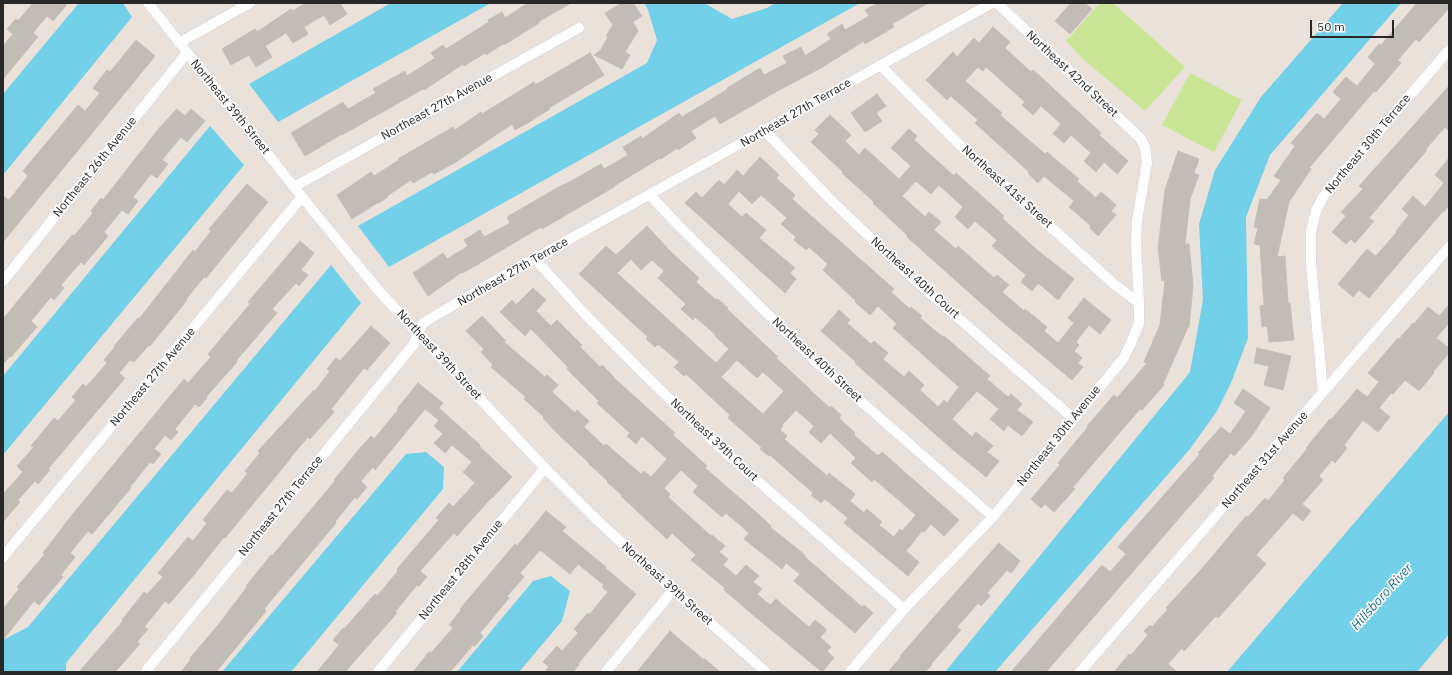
<!DOCTYPE html>
<style>
body{margin:0}
#map{position:relative;width:1452px;height:675px;overflow:hidden;background:#eae2da;font-family:"IBM Plex Sans",sans-serif}
canvas{display:block}
.frame{position:absolute;inset:0;border:4px solid #282828;pointer-events:none}
.scale{position:absolute;left:1310px;top:20px;width:84px;height:18px;box-sizing:border-box;border:2px solid #282828;border-top:0;padding-left:5px;font-size:12px;line-height:14px;white-space:nowrap;color:#282828;-webkit-text-stroke:3px #fff;paint-order:stroke}
</style>
<div id="map">
<canvas width="1452" height="675"></canvas>
<div class="frame"></div>
<div class="scale">50 m</div>
</div>
<script>
const g = document.querySelector('canvas').getContext('2d');
g.lineJoin = 'round';
function fillPath(path, color) { g.fillStyle = color; g.fill(path, 'evenodd'); }
const toPath = rows => new Path2D(rows.map(r => 'M' + r).join(''));
function trace(path, color, width, dash) { g.strokeStyle = color; g.lineWidth = width; g.lineCap = dash ? 'butt' : 'round'; g.setLineDash(dash || []); g.stroke(path); }
function write(font, color, halo, rows, align = 'center') {
  g.font = font + ' "IBM Plex Sans",sans-serif'; g.lineWidth = 3.5; g.setLineDash([]); g.textBaseline = 'middle'; g.strokeStyle = halo; g.fillStyle = color; for (const [text, x, y, turn = 0] of rows) {
    g.save(); g.translate(x, y); g.rotate((+turn || 0) * Math.PI / 180); g.textAlign = isNaN(turn) ? turn : align; if (halo) g.strokeText(text, 0, 0); g.fillText(text, 0, 0); g.restore();
  }
}
fillPath(toPath([
 [1100,3,1113,3,1185,67,1145,111,1084,60,1066,41],
 [1190,73,1242,100,1214,152,1162,125]
]), '#c9e595');
fillPath(toPath([
 [79,3,123,3,132,17,3,175,3,94],
 [391,3,491,3,278,122,249,84],
 [644,3,704,3,732,19,767,8,775,3,860,3,389,267,358,226,647,63,657,40,648,10],
 [1343,3,1401,3,1270,155,1246,217,1248,338,1231,383,1217,411,1190,449,995,672,945,672,1190,372,1203,300,1199,224,1215,170,1261,97],
 [210,126,244,165,3,455,3,376],
 [331,265,361,303,66,663,66,672,3,672,3,640,28,627],
 [1449,412,1449,634,1417,672,1227,672],
 [426,452,444,467,443,489,291,672,222,672,406,454],
 [551,576,570,591,562,621,519,672,457,672,533,581]
]), '#72d0e8');
const building = toPath([
 [33,3,68,3,53,21,47,16,33,33,38,37,3,79,3,46,13,34,7,29,16,19,18,21,33,3],
 [306,3,340,3,347,14,330,25,324,15,304,27,308,34,293,43,286,33,265,46,272,57,256,67,249,55,231,65,222,49,255,29,257,32,291,9,293,11,306,3],
 [528,3,571,3,538,22,539,23,504,45,503,44,486,55,485,53,464,66,463,64,424,90,423,89,342,135,342,134,305,156,291,133,343,102,348,109,376,93,373,89,405,71,407,76,435,58,431,53,443,45,446,49,489,22,488,20,502,12,505,18,528,3],
 [622,3,633,3,642,16,633,22,638,31,625,52,630,55,622,69,594,55,600,51,608,37,606,36,613,25,605,13,622,3],
 [878,3,928,3,892,24,894,27,865,44,864,41,821,68,781,89,720,124,715,116,691,131,696,138,678,150,677,148,661,159,660,158,614,186,614,187,542,229,541,227,463,273,462,272,428,296,413,273,443,253,447,259,468,246,464,240,480,230,484,237,510,223,507,217,564,184,564,185,601,164,604,169,628,155,623,147,641,136,642,139,679,113,682,117,728,89,727,88,760,68,764,75,787,63,783,56,801,47,805,56,831,39,827,34,842,24,845,30,869,16,865,10,878,3],
 [1071,3,1085,3,1092,9,1070,34,1055,21,1071,3],
 [1417,3,1449,3,1449,8,1419,42,1416,39,1398,60,1401,63,1376,92,1374,91,1309,168,1311,169,1289,202,1277,257,1285,256,1288,303,1290,303,1294,340,1269,342,1267,326,1262,327,1260,306,1264,305,1260,245,1254,244,1258,228,1254,227,1260,199,1267,200,1281,180,1274,176,1295,146,1291,143,1317,113,1324,119,1341,99,1333,92,1346,77,1357,86,1375,64,1368,57,1379,44,1381,45,1417,3],
 [993,27,1010,42,1005,48,1031,72,1033,70,1040,76,1101,133,1099,135,1128,161,1117,174,1104,162,1096,172,1084,161,1091,153,1071,135,1064,143,1053,134,1061,124,1041,106,1033,115,1022,105,1025,102,986,67,983,71,978,67,965,81,1002,113,1000,115,1045,154,1047,152,1079,179,1077,181,1096,198,1101,192,1116,205,1111,211,1116,215,1098,236,1090,228,1091,226,1069,207,1074,201,1044,176,1038,183,1028,173,1029,172,975,123,978,120,951,96,947,100,926,80,953,52,957,57,974,38,979,43,993,27],
 [136,40,155,56,3,242,3,196,9,200,28,176,23,171,78,105,85,111,100,93,93,88,107,70,110,72,136,40],
 [590,53,604,75,549,108,550,109,526,124,515,130,512,124,456,162,434,174,432,172,413,183,411,180,387,196,388,197,377,204,377,203,352,219,337,195,371,172,374,176,399,160,398,159,453,127,455,130,481,112,482,114,534,82,535,85,590,53],
 [1449,86,1449,131,1445,127,1426,149,1427,150,1369,218,1374,221,1355,243,1351,239,1346,244,1332,232,1346,216,1341,212,1363,189,1359,186,1449,86],
 [877,94,886,106,876,113,882,121,865,132,851,113,877,94],
 [177,109,185,116,191,109,205,121,187,142,181,137,162,160,168,164,157,178,151,174,133,197,138,201,128,214,122,210,104,232,108,236,84,265,81,262,61,285,64,288,54,300,51,297,31,321,37,327,11,357,10,356,3,364,3,319,72,235,74,236,93,213,91,211,101,198,103,200,160,127,177,109],
 [830,115,851,135,845,141,859,155,865,148,899,179,911,166,891,148,909,129,917,136,914,140,954,176,956,173,1004,216,1002,218,1037,250,1074,279,1058,300,1038,283,1032,291,1021,282,1026,275,992,246,997,240,975,221,968,229,955,217,963,207,939,185,931,194,916,181,902,196,925,217,929,212,941,222,934,230,956,249,958,246,994,278,997,275,1009,285,1002,292,1024,311,1025,309,1047,327,1044,331,1058,343,1074,323,1068,318,1084,298,1111,320,1100,334,1089,325,1076,342,1079,345,1074,351,1082,358,1078,363,1083,367,1072,380,999,319,907,237,908,236,873,203,874,202,842,173,843,172,811,142,819,134,815,130,830,115],
 [1178,151,1199,159,1194,173,1199,175,1190,199,1185,244,1189,244,1193,286,1189,327,1188,327,1163,384,1164,385,1142,410,1140,409,1103,452,1073,487,1075,489,1054,512,1045,504,1041,508,1031,499,1060,465,1058,463,1088,427,1087,426,1114,395,1117,398,1147,363,1144,362,1160,325,1165,280,1162,281,1158,248,1165,190,1178,151],
 [760,157,779,175,776,178,795,195,792,199,894,289,891,292,910,309,911,307,922,316,920,318,943,337,944,336,990,376,987,379,1008,397,1011,394,1022,404,1017,410,1033,422,1022,436,1008,425,1004,431,990,419,999,409,977,391,952,419,972,437,976,432,993,446,987,452,999,461,986,477,951,448,855,363,856,362,821,331,839,310,850,320,847,323,871,344,874,341,888,353,883,359,904,377,909,371,924,385,920,390,938,407,944,400,947,403,959,387,893,328,897,324,878,306,870,315,855,302,856,301,823,270,828,264,809,247,806,250,794,240,796,237,781,224,787,218,761,195,752,204,739,191,728,204,742,217,746,213,766,230,759,238,795,268,790,273,796,279,785,293,685,203,696,192,702,198,719,180,724,185,737,170,743,176,760,157],
 [1449,158,1449,206,1444,212,1443,211,1369,298,1359,290,1353,297,1338,284,1367,249,1376,256,1397,232,1396,231,1409,215,1402,209,1413,196,1425,207,1444,183,1435,175,1449,158],
 [247,184,268,202,206,278,204,277,186,299,187,300,150,346,149,345,134,362,130,360,119,373,125,378,48,469,50,470,38,484,35,481,18,500,20,502,3,522,3,494,23,472,17,466,34,447,31,446,54,418,58,421,76,400,72,397,83,384,86,387,107,363,104,360,115,347,114,346,138,318,139,319,193,250,195,252,211,231,209,229,247,184],
 [647,226,670,251,699,278,696,282,716,300,718,299,728,308,727,309,778,357,776,358,810,389,810,390,830,408,831,406,841,415,839,418,855,433,854,435,878,456,882,452,959,520,944,536,931,524,924,532,922,531,906,551,919,562,908,576,844,523,848,518,825,499,821,503,811,495,813,493,770,455,769,456,760,449,762,448,728,418,730,415,686,374,684,376,674,367,679,362,658,344,655,347,646,339,648,337,579,274,606,246,616,255,647,226],
 [631,259,641,270,652,260,664,271,658,278,686,304,681,309,693,320,695,317,716,335,715,336,729,349,716,363,617,273,631,259],
 [737,360,757,378,763,372,784,391,763,414,721,377,737,360],
 [796,410,814,426,809,432,821,443,830,433,856,458,851,463,872,482,874,479,916,515,902,531,900,529,894,537,879,525,882,522,867,509,864,513,850,501,855,494,829,473,827,476,784,439,787,436,780,430,783,426,782,425,796,410],
 [300,241,314,253,301,270,308,275,299,286,296,283,272,309,277,313,236,361,237,362,206,397,207,398,199,407,195,404,175,429,178,432,171,440,165,435,154,449,161,454,153,464,150,462,130,487,131,488,92,534,88,531,70,553,75,557,61,575,63,577,39,605,34,601,3,640,3,609,19,589,17,587,45,554,43,553,72,515,184,379,188,383,211,357,208,354,250,304,248,302,300,241],
 [533,288,546,300,536,311,551,326,557,320,582,345,580,347,600,367,602,365,614,377,613,377,675,433,673,435,707,466,705,468,756,512,771,526,770,527,805,555,804,556,862,607,864,605,873,613,855,633,794,581,800,574,786,563,782,569,744,539,749,533,726,513,722,517,693,492,698,486,681,470,664,488,670,494,668,497,711,536,712,535,725,546,719,552,728,559,723,565,736,576,746,565,759,576,753,582,762,589,757,594,770,605,776,599,809,627,815,620,827,630,820,637,831,647,827,651,834,658,822,672,758,619,724,590,725,588,691,560,696,555,672,533,667,539,621,496,622,495,607,482,608,481,589,464,589,463,557,433,543,418,544,417,524,399,526,397,491,367,493,365,481,352,484,349,466,331,482,316,506,341,504,342,545,377,547,375,558,385,552,392,575,413,577,410,589,421,584,427,604,446,606,444,641,474,644,471,651,477,667,459,642,436,636,444,627,436,630,433,597,403,599,401,567,369,568,367,531,329,525,336,500,312,512,300,516,305,533,288],
 [1449,305,1449,323,1436,338,1449,348,1449,353,1433,372,1434,373,1419,391,1405,380,1393,394,1391,393,1379,408,1390,417,1378,432,1363,420,1344,445,1347,448,1335,463,1332,460,1319,476,1323,480,1302,504,1311,511,1303,521,1293,513,1256,555,1266,564,1218,618,1216,616,1184,651,1182,648,1168,664,1177,672,1114,672,1129,654,1131,655,1148,635,1144,631,1150,625,1152,627,1168,609,1166,608,1207,563,1246,516,1248,517,1265,498,1268,501,1285,480,1283,478,1307,449,1306,448,1330,419,1331,420,1357,389,1367,397,1379,382,1368,373,1398,338,1399,339,1413,323,1414,324,1428,307,1439,316,1449,305],
 [371,326,390,343,367,370,364,368,331,409,334,412,310,439,308,437,290,458,290,459,225,538,224,537,193,576,169,604,165,601,144,627,148,629,137,642,140,644,115,672,79,672,123,621,122,620,144,592,147,594,163,577,158,573,188,537,193,541,207,523,203,520,227,490,232,493,248,473,245,471,260,453,258,451,314,390,315,391,330,371,327,369,336,358,340,361,371,326],
 [1257,348,1291,356,1283,390,1264,385,1269,366,1254,363,1257,348],
 [418,383,443,403,439,408,480,445,479,446,512,477,492,498,491,498,457,536,454,533,420,571,427,577,419,586,417,585,395,612,397,613,345,672,317,672,339,645,333,640,343,628,344,629,375,594,377,596,398,571,397,569,439,520,436,518,449,503,453,507,475,483,463,472,472,462,452,445,445,453,434,443,443,434,434,426,439,420,425,409,375,470,373,467,361,481,367,487,357,499,355,497,335,522,336,523,264,609,266,611,216,672,181,672,191,659,190,658,219,624,247,587,246,586,271,555,272,556,335,481,334,480,360,448,371,436,374,439,398,410,397,409,418,383],
 [1243,389,1270,408,1251,437,1234,456,1231,453,1212,476,1214,478,1046,672,1011,672,1102,565,1110,572,1126,554,1118,547,1200,454,1198,453,1221,427,1230,434,1246,411,1234,403,1243,389],
 [546,511,566,527,562,531,606,567,605,568,636,594,578,664,579,665,573,672,545,672,549,667,543,662,557,646,562,651,578,633,574,629,588,613,589,615,608,592,602,587,604,585,578,564,570,574,540,550,520,573,524,577,507,596,509,598,480,633,483,636,475,646,473,645,450,672,413,672,429,652,431,653,453,628,449,625,461,610,460,609,515,544,517,546,546,511],
 [999,543,1020,561,1011,573,1007,570,987,593,990,596,981,606,978,603,957,627,961,630,931,664,932,665,925,672,888,672,901,657,900,656,999,543],
 [670,631,704,660,705,659,720,672,637,672,670,631]
]);
fillPath(building, '#c2bcb7');
trace(building, '#c5beb4', 1);
const street = toPath([
 [148,3,302,197,378,290,418,333,545,468,596,519,673,590,766,672],
 [179,43,250,3],
 [880,65,964,149,1114,284,1139,303],
 [765,131,828,197,910,276,1073,418],
 [294,187,579,28],
 [650,195,678,225,815,361,993,517],
 [535,259,583,312,642,372,719,447,904,609],
 [3,281,187,53],
 [1323,392,1311,263,1311,231,1316,211,1323,197,1336,181,1449,50],
 [3,557,302,197],
 [146,671,414,344,418,333,423,323,482,288,992,3],
 [378,672,545,468],
 [606,672,673,590],
 [850,672,904,609,993,517,1123,359,1131,343,1139,323,1139,303,1136,243,1137,220,1147,163,1145,147,1140,138,997,3],
 [1080,672,1449,247]
]);
trace(street, '#d0d4e1', 11);
trace(street, '#fff', 10);
write('12px', '#282828', '#fff', [
 ["Northeast 42nd Street",1072,74,43],
 ["Northeast 39th Street",230,107,51],
 ["Northeast 27th Avenue",437,107,-29],
 ["Northeast 27th Terrace",796,113,-30],
 ["Northeast 30th Terrace",1368,144,-50],
 ["Northeast 26th Avenue",95,167,-51],
 ["Northeast 41st Street",1007,187,42],
 ["Northeast 27th Terrace",513,272,-30],
 ["Northeast 40th Court",915,278,42],
 ["Northeast 39th Street",439,355,47],
 ["Northeast 40th Street",817,360,43],
 ["Northeast 27th Avenue",153,377,-50],
 ["Northeast 30th Avenue",1059,436,-51],
 ["Northeast 39th Court",714,440,43],
 ["Northeast 31st Avenue",1265,460,-49],
 ["Northeast 27th Terrace",281,506,-51],
 ["Northeast 28th Avenue",461,570,-51],
 ["Northeast 39th Street",667,584,42]
]);
write('italic 13px', '#146e91', '#fff', [
 ["Hillsboro River",1382,597,-48]
]);
</script>
